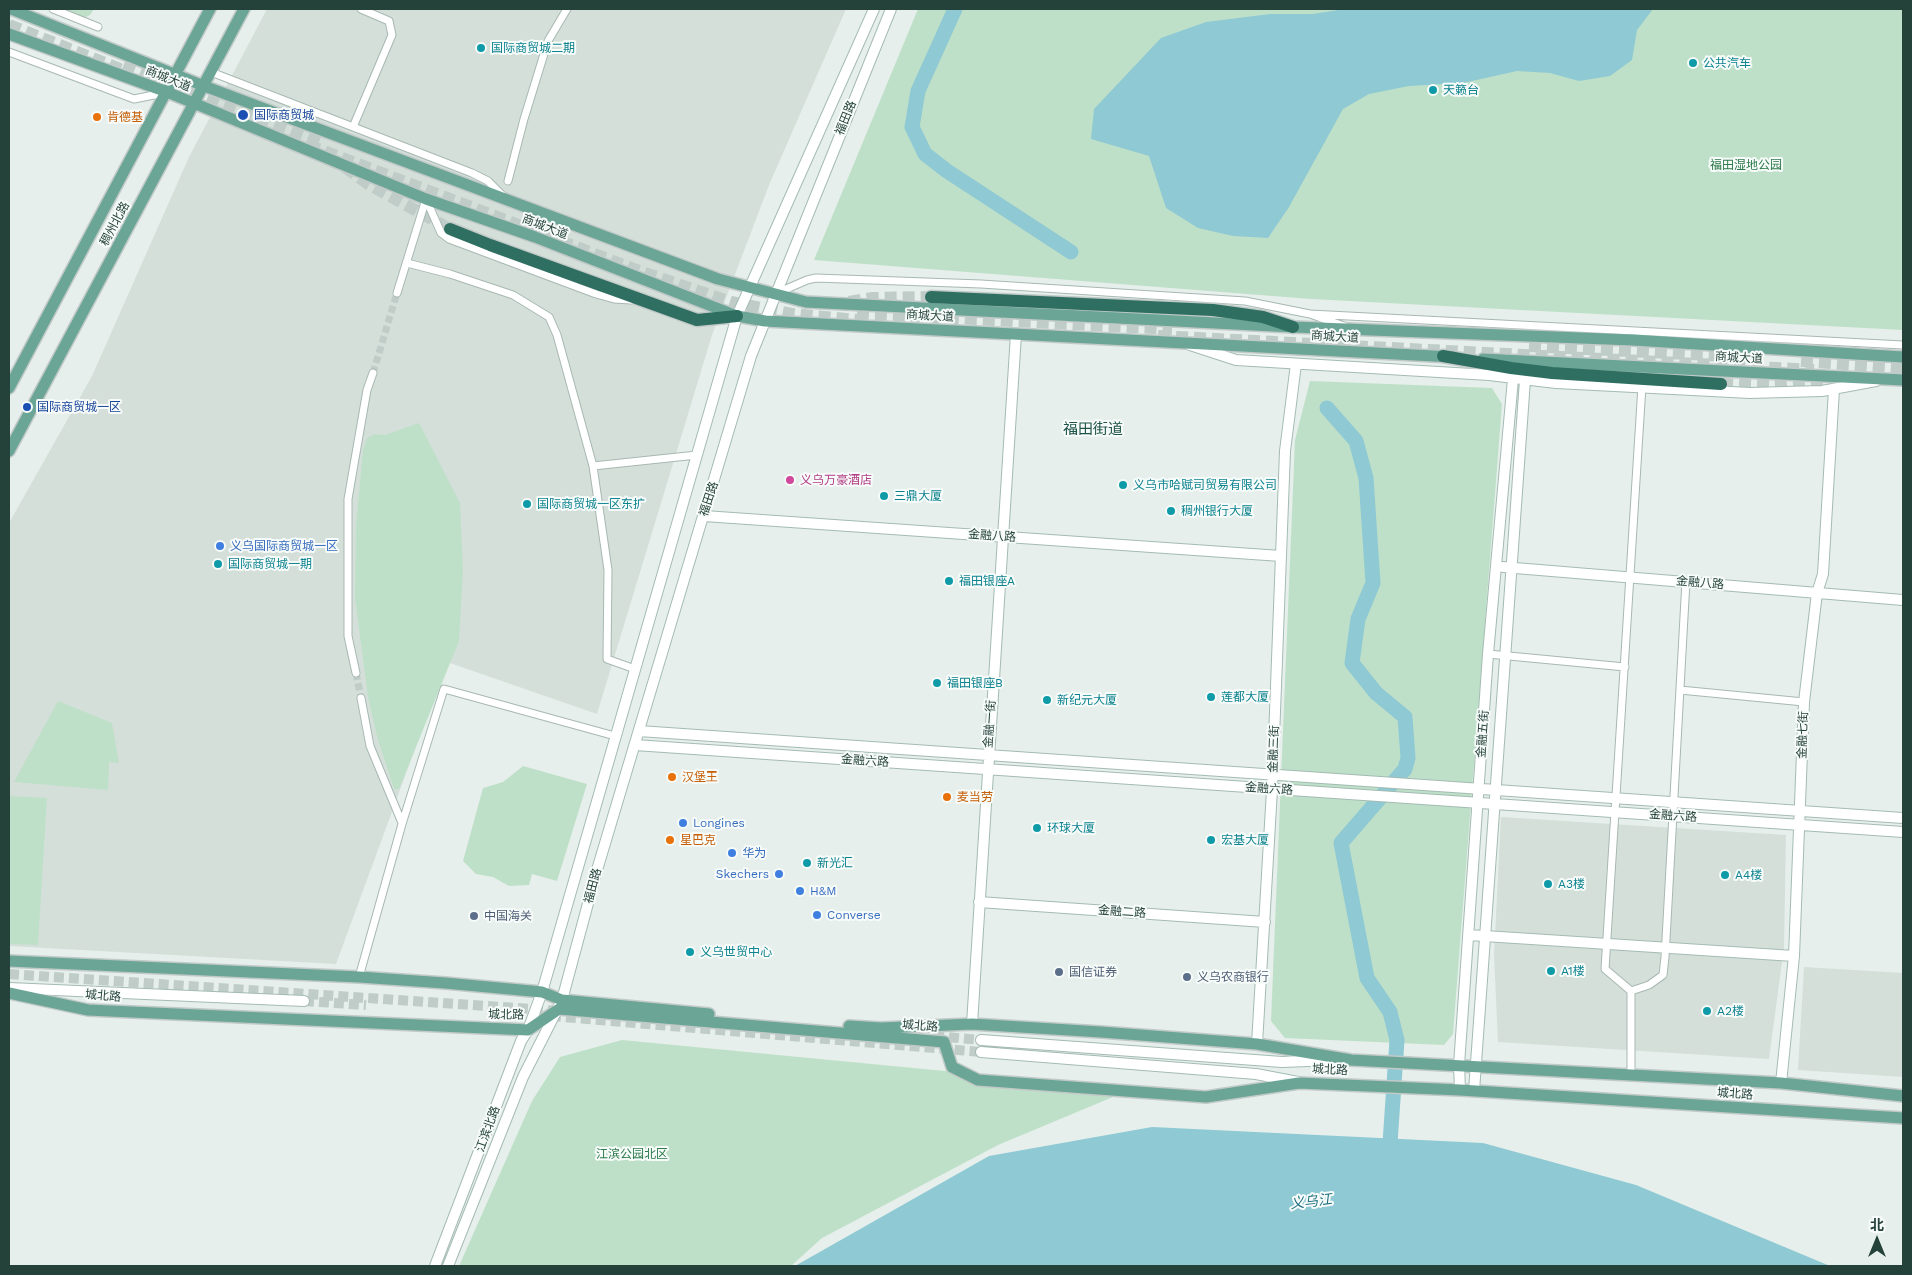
<!DOCTYPE html>
<meta charset="utf-8">
<style>
body{margin:0}
#map{position:relative;width:1912px;height:1275px;overflow:hidden;background:#e6efeb;font-family:"Work Sans","Noto Sans SC",sans-serif}
canvas{display:block}
.frame{position:absolute;inset:0;border:10px solid #24423a;pointer-events:none}
.north{position:absolute;left:1852px;top:1215px;width:50px;height:50px;-webkit-text-stroke:4px #f7fbf9;paint-order:stroke;rotate:0deg;font-size:14px;font-weight:700;line-height:20px;text-align:center;color:#24423a}
.north::after{content:'';display:block;margin:auto;width:18px;height:22px;background:#24423a;clip-path:polygon(50% 0,100% 100%,50% 72%,0 100%)}
</style>
<div id="map">
<canvas width="1912" height="1275"></canvas>
<div class="frame"></div>
<div class="north">北</div>
</div>
<script>
const g = document.querySelector('canvas').getContext('2d');
g.lineJoin = 'round';
function fillPath(path, color) { g.fillStyle = color; g.fill(path, 'evenodd'); }
const toPath = rows => new Path2D(rows.map(r => 'M' + r).join(''));
function trace(path, color, width, dash) { g.strokeStyle = color; g.lineWidth = width; g.lineCap = dash ? 'butt' : 'round'; g.setLineDash(dash || []); g.stroke(path); }
function write(font, color, halo, rows, align = 'center') {
  g.font = font + ' "Work Sans","Noto Sans SC",sans-serif'; g.lineWidth = 4; g.setLineDash([]); g.textBaseline = 'middle'; g.strokeStyle = halo; g.fillStyle = color; for (const [text, x, y, turn = 0] of rows) {
    g.save(); g.translate(x, y); g.rotate((+turn || 0) * Math.PI / 180); g.textAlign = isNaN(turn) ? turn : align; if (halo) g.strokeText(text, 0, 0); g.fillText(text, 0, 0); g.restore();
  }
}
fillPath(toPath([
 [267,9,846,9,769,185,712,335,597,714,447,662,336,964,9,946,9,523,92,376,189,157],
 [1501,817,1786,835,1784,947,1769,1059,1498,1042,1494,955],
 [1804,967,1903,973,1903,1077,1798,1070]
]), '#d4dfda');
fillPath(toPath([
 [59,9,94,9,90,15,84,18],
 [918,9,1903,9,1903,330,1311,299,814,260],
 [1310,381,1492,388,1502,404,1453,1034,1444,1045,1285,1038,1271,1021,1295,440],
 [419,423,460,503,463,570,459,641,399,789,394,789,378,740,368,697,355,598,356,525,363,450,367,438,375,434,385,435],
 [58,701,112,723,119,763,109,762,108,790,14,782],
 [523,766,587,784,557,881,532,874,529,885,509,886,493,877,476,874,463,861,483,788,503,782],
 [9,796,47,798,38,945,9,944],
 [622,1040,1132,1089,998,1145,822,1238,791,1266,459,1266,532,1101,560,1057]
]), '#bfe0c8');
fillPath(toPath([
 [1344,9,1653,9,1637,30,1632,60,1610,76,1579,81,1550,73,1517,71,1463,83,1409,86,1369,94,1343,109,1289,207,1268,238,1233,236,1198,228,1166,208,1149,156,1091,139,1094,109,1161,38,1206,22,1270,14,1313,14],
 [1152,1127,1483,1143,1636,1185,1830,1266,795,1266,989,1156]
]), '#8ec9d4');
trace(toPath([
 [955,9,918,91,912,127,925,154,947,171,1071,252],
 [1327,408,1356,441,1366,478,1373,583,1358,619,1352,663,1376,693,1405,717,1408,758,1405,769,1341,843,1367,978,1390,1012,1397,1040,1389,1158]
]), '#8ec9d4', 15);
trace(toPath([
 [373,373,397,293],
 [356,673,361,698]
]), '#bfccc8', 7, [7, 3.5]);
trace(toPath([
 [9,974,561,1011],
 [304,1001,366,1005],
 [551,1016,981,1052],
 [934,1036,981,1040]
]), '#bfccc8', 10, [10, 5]);
trace(toPath([
 [9,25,130,73],
 [124,64,322,142],
 [308,145,639,271,731,302,792,314,868,321],
 [345,167,368,184,450,229],
 [849,302,873,298,931,297],
 [857,313,1172,329],
 [1158,336,1814,370],
 [1529,346,1729,356],
 [1801,361,1903,368],
 [1721,384,1769,386,1848,380]
]), '#bfccc8', 12, [12, 6]);
const street = toPath([
 [53,9,98,27],
 [9,52,134,99,164,93],
 [211,72,472,173,488,181,502,195],
 [353,127,392,35,389,21,361,9],
 [508,181,524,119,548,41,567,9],
 [426,199,441,233,449,239,596,294,614,299,631,300],
 [407,263,450,274,513,295,549,317,557,335,593,466,608,570,607,659,635,669],
 [397,293,426,199],
 [777,293,807,280,816,278,981,284,1245,301,1310,314,1344,326],
 [1310,314,1903,345],
 [593,466,697,455],
 [1488,654,1625,667],
 [356,673,348,636,348,499,367,390,373,373],
 [1680,690,1804,702],
 [361,698,370,746,402,823],
 [359,977,402,824,444,689,615,736],
 [1631,991,1605,969,1642,386],
 [1631,1075,1631,991,1649,985,1663,975,1665,957,1686,581]
]);
const secondary = toPath([
 [1190,345,1236,360,1489,375,1556,383,1750,393,1822,391,1876,381],
 [704,516,1281,556],
 [1503,567,1903,600],
 [639,731,1903,818],
 [635,745,1903,832],
 [979,902,1265,922],
 [1469,935,1794,956],
 [9,988,304,1001],
 [972,1024,1016,334],
 [981,1040,1282,1062,1335,1060],
 [1257,1044,1272,790,1285,451,1296,364],
 [981,1052,1256,1074,1298,1082],
 [1781,1083,1794,956,1804,702,1817,593,1823,574,1834,389],
 [1460,1090,1459,1065,1488,654,1513,379],
 [1474,1091,1525,380],
 [435,1266,521,1041,528,1030,542,992,737,316,874,9],
 [448,1266,523,1077,562,1000,597,870,751,356,891,9]
]);
const primary = toPath([
 [11,9,204,86,718,279,806,302,1293,327,1633,340,1903,357],
 [9,34,167,92,426,199,535,237,737,316,765,321,1453,357],
 [1483,359,1903,380],
 [9,388,210,9],
 [9,451,244,9],
 [9,961,359,977,445,983,542,992,562,1000,709,1014],
 [9,993,88,1010,528,1030,559,1009,944,1042,952,1067,978,1080,1206,1097,1299,1083,1460,1090,1903,1118],
 [849,1026,881,1028,972,1024,1101,1032,1257,1044,1351,1060,1781,1083,1903,1096]
]);
const highway = toPath([
 [450,229,490,245,697,320,737,316],
 [931,297,1213,310,1263,317,1293,327],
 [1443,356,1511,368,1552,373,1721,384]
]);
trace(street, '#a8b8b2', 9);
trace(secondary, '#a4bbb3', 12);
trace(primary, '#c2cac8', 14);
trace(highway, '#c2cac8', 15);
trace(street, '#fff', 7);
trace(secondary, '#fff', 10);
trace(primary, '#6aa596', 11);
trace(highway, '#2f6f62', 12);
for (const [x, y, r, color] of [
 [481,48,5,"#0f9aa8"],
 [1693,63,5,"#0f9aa8"],
 [1433,90,5,"#0f9aa8"],
 [243,115,6,"#1a4fb4"],
 [97,117,5,"#e8710a"],
 [27,407,5,"#1a4fb4"],
 [790,480,5,"#d1479c"],
 [1123,485,5,"#0f9aa8"],
 [884,496,5,"#0f9aa8"],
 [527,504,5,"#0f9aa8"],
 [1171,511,5,"#0f9aa8"],
 [220,546,5,"#3f7fe0"],
 [218,564,5,"#0f9aa8"],
 [949,581,5,"#0f9aa8"],
 [937,683,5,"#0f9aa8"],
 [1211,697,5,"#0f9aa8"],
 [1047,700,5,"#0f9aa8"],
 [672,777,5,"#e8710a"],
 [947,797,5,"#e8710a"],
 [683,823,5,"#3f7fe0"],
 [1037,828,5,"#0f9aa8"],
 [670,840,5,"#e8710a"],
 [1211,840,5,"#0f9aa8"],
 [732,853,5,"#3f7fe0"],
 [807,863,5,"#0f9aa8"],
 [779,874,5,"#3f7fe0"],
 [1725,875,5,"#0f9aa8"],
 [1548,884,5,"#0f9aa8"],
 [800,891,5,"#3f7fe0"],
 [817,915,5,"#3f7fe0"],
 [474,916,5,"#5c6f8a"],
 [690,952,5,"#0f9aa8"],
 [1551,971,5,"#0f9aa8"],
 [1059,972,5,"#5c6f8a"],
 [1187,977,5,"#5c6f8a"],
 [1707,1011,5,"#0f9aa8"]
]) { const dot = new Path2D(); dot.arc(x, y, r, 0, 2 * Math.PI); g.fillStyle = color; g.fill(dot); trace(dot, '#f7fbf9', 2); }
write('12px', '#0d838f', '#f7fbf9', [
 ["国际商贸城二期",491,48],
 ["公共汽车",1703,63],
 ["天籁台",1443,90],
 ["义乌市哈赋司贸易有限公司",1133,485],
 ["三鼎大厦",894,496],
 ["国际商贸城一区东扩",537,504],
 ["稠州银行大厦",1181,511],
 ["国际商贸城一期",228,564],
 ["福田银座A",959,581],
 ["福田银座B",947,683],
 ["莲都大厦",1221,697],
 ["新纪元大厦",1057,700],
 ["环球大厦",1047,828],
 ["宏基大厦",1221,840],
 ["新光汇",817,863],
 ["A4楼",1735,875],
 ["A3楼",1558,884],
 ["义乌世贸中心",700,952],
 ["A1楼",1561,971],
 ["A2楼",1717,1011]
], 'left');
write('12px', '#24423a', '#f7fbf9', [
 ["商城大道",168,79,22],
 ["福田路",846,118,-68],
 ["稠州北路",115,224,-62],
 ["商城大道",545,227,21],
 ["商城大道",930,316,3],
 ["商城大道",1335,337,3],
 ["商城大道",1739,358,3],
 ["福田路",709,499,-72],
 ["金融八路",992,536,4],
 ["金融八路",1700,583,5],
 ["金融一街",990,724,-86],
 ["金融五街",1483,734,-86],
 ["金融七街",1803,735,-88],
 ["金融三街",1274,749,-88],
 ["金融六路",865,761,4],
 ["金融六路",1269,789,4],
 ["金融六路",1673,816,4],
 ["福田路",593,886,-75],
 ["金融二路",1122,912,4],
 ["城北路",103,996,5],
 ["城北路",506,1015,1],
 ["城北路",920,1026,5],
 ["城北路",1330,1070,3],
 ["城北路",1735,1094,4],
 ["江滨北路",488,1129,-70]
]);
write('12px', '#164399', '#f7fbf9', [
 ["国际商贸城",254,115],
 ["国际商贸城一区",37,407]
], 'left');
write('12px', '#c56008', '#f7fbf9', [
 ["肯德基",107,117],
 ["汉堡王",682,777],
 ["麦当劳",957,797],
 ["星巴克",680,840]
], 'left');
write('12px', '#2d7a4b', '#f7fbf9', [
 ["福田湿地公园",1746,165],
 ["江滨公园北区",632,1154]
]);
write('12px', '#b23c85', '#f7fbf9', [
 ["义乌万豪酒店",800,480]
], 'left');
write('12px', '#366cbe', '#f7fbf9', [
 ["义乌国际商贸城一区",230,546],
 ["Longines",693,823],
 ["华为",742,853],
 ["Skechers",769,874,"right"],
 ["H&M",810,891],
 ["Converse",827,915]
], 'left');
write('12px', '#4e5e75', '#f7fbf9', [
 ["中国海关",484,916],
 ["国信证券",1069,972],
 ["义乌农商银行",1197,977]
], 'left');
write('italic 14px', '#1c6f80', '#f7fbf9', [
 ["义乌江",1311,1202,-7]
]);
write('15px', '#1f5548', '#f7fbf9', [
 ["福田街道",1093,430]
]);
</script>
